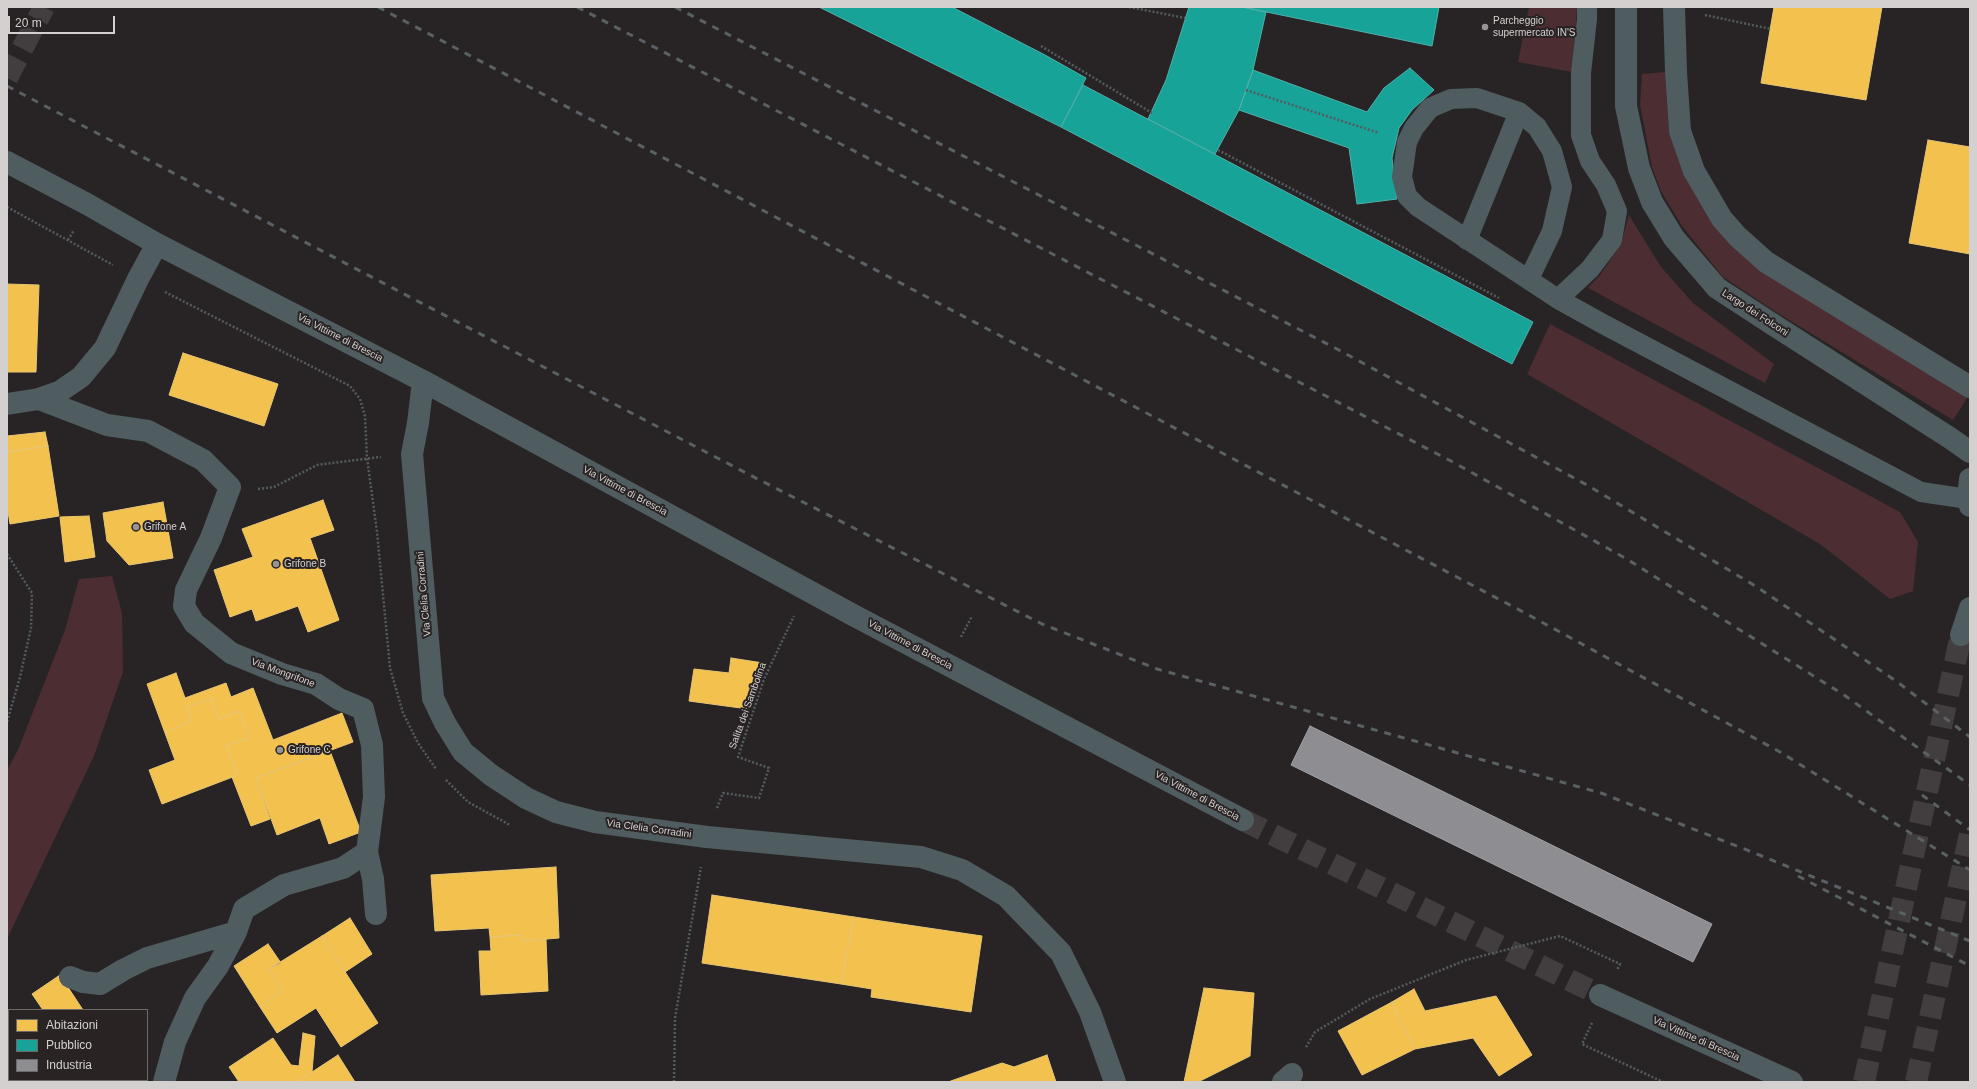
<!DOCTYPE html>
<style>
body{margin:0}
#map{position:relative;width:1977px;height:1089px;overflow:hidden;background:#282425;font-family:Helvetica,sans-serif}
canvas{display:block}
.frame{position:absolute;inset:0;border:8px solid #d4d0d0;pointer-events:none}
.legend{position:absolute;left:8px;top:1009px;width:140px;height:72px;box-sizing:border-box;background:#292324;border:1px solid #6d6869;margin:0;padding:5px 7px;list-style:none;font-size:12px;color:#d4d0d0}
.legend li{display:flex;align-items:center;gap:8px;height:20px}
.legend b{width:20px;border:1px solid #6d6869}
.scale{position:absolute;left:8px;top:16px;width:107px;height:18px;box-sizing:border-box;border:2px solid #d4d0d0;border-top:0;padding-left:5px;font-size:12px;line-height:14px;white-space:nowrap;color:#d4d0d0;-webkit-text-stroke:3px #292324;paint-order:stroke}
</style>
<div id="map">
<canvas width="1977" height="1089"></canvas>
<div class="frame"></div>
<ul class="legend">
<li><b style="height:11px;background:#f2c14e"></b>Abitazioni</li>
<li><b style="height:11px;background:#17a398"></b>Pubblico</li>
<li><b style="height:11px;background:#8d8d92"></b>Industria</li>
</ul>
<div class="scale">20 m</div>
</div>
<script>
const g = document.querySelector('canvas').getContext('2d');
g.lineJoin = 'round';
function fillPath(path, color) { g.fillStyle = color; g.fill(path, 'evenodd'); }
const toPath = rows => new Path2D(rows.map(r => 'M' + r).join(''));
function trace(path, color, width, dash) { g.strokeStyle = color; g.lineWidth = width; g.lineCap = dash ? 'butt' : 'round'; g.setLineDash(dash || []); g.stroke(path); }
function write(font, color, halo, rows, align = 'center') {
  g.font = font + ' Helvetica,sans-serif'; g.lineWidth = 4; g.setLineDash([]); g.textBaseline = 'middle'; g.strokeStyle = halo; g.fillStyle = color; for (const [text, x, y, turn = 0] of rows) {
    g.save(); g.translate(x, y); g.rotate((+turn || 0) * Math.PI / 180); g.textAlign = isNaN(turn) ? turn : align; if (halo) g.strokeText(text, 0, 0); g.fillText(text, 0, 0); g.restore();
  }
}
fillPath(toPath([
 [1529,7,1577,7,1572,72,1518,62],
 [1665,72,1669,132,1685,177,1757,268,1967,398,1953,420,1776,312,1723,277,1682,226,1661,191,1652,167,1640,105,1642,74],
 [1629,215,1661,267,1693,303,1774,364,1765,383,1588,288,1600,275,1621,244],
 [1550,324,1900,512,1918,542,1913,591,1890,599,1820,544,1527,374],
 [112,576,122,613,123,672,94,756,7,939,7,770,18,750,65,630,79,579]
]), '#4c2d31');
const homes = toPath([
 [1774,7,1882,7,1866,100,1761,83,1774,7],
 [1928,140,1970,147,1970,254,1909,243,1928,140],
 [7,284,39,285,36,372,7,372,7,284],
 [183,353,278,384,264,426,169,395,183,353],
 [45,432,48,446,7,452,7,436,45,432],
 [48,446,59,516,10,524,7,505,7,452,48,446],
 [323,500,334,530,310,538,339,620,308,632,298,606,256,621,252,609,230,617,214,570,253,557,242,529,323,500],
 [163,502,173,558,129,565,107,541,103,513,163,502],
 [89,516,95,557,65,562,60,517,89,516],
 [731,658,763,663,748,709,689,701,694,669,729,673,731,658],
 [176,673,185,698,226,683,231,697,253,688,273,740,342,713,353,742,256,778,270,819,251,826,232,777,238,775,226,745,250,738,239,711,219,719,211,699,187,707,192,721,165,733,147,684,176,673],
 [211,699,219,719,239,711,250,738,226,745,238,775,162,804,149,770,175,760,165,733,192,721,187,707,211,699],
 [330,751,361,832,329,844,320,818,277,835,256,778,330,751],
 [556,867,559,938,523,941,521,935,490,937,489,928,435,931,431,875,556,867],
 [712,895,854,917,841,984,702,963,712,895],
 [854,917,982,936,971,1012,871,997,872,989,841,984,854,917],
 [350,918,372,954,345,972,322,936,350,918],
 [521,935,523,941,546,939,548,991,481,995,479,951,491,951,490,937,521,935],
 [322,936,378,1023,341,1047,316,1008,277,1033,260,1007,283,991,269,969,322,936],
 [268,944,281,963,269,969,283,991,260,1007,234,966,268,944],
 [60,975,83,1010,43,1010,32,994,60,975],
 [1204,988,1254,993,1250,1056,1198,1082,1184,1082,1204,988],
 [1414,989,1425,1011,1496,996,1532,1055,1499,1076,1473,1038,1415,1049,1392,1002,1414,989],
 [1392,1002,1415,1049,1362,1075,1338,1031,1392,1002],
 [303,1033,315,1036,312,1072,296,1082,239,1082,229,1067,273,1038,291,1065,299,1066,303,1033],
 [9,1040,9,1061,7,1058,7,1041,9,1040],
 [338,1055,355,1082,296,1082,312,1072,338,1055],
 [1047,1055,1056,1082,948,1082,1002,1063,1014,1067,1047,1055],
 [22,1080,39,1080,36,1082,23,1082,22,1080],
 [72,1080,112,1080,109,1082,73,1082,72,1080]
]);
fillPath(homes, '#f2c14e');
trace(homes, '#e9c675', 1);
const public = toPath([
 [819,7,952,7,1045,55,1086,78,1061,127,819,7],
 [1189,7,1242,7,1266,12,1253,70,1239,110,1215,154,1148,119,1166,80,1189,7],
 [1242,7,1439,7,1432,46,1242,7],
 [1410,68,1434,90,1412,110,1399,128,1392,158,1397,199,1357,204,1349,148,1239,110,1253,70,1367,112,1384,88,1410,68],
 [1083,85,1533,322,1512,364,1061,127,1083,85]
]);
fillPath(public, '#17a398');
trace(public, '#50b0a9', 1);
const industry = toPath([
 [1310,726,1712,924,1693,962,1291,765,1310,726]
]);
fillPath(industry, '#8d8d92');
trace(industry, '#a2a1a5', 1);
trace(toPath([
 [1864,1082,1961,635],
 [1916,1082,1970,834]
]), '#423e3f', 22, [22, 11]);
trace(toPath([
 [7,78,44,7],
 [1243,820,1600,995]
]), '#423e3f', 22, [22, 11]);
trace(toPath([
 [1129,7,1185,18],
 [1705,15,1771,29],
 [1041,46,1152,113],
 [1246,90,1379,133],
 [1218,150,1499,298],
 [7,207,113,265],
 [68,240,74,230],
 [165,292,350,386,360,399,365,416,367,458,377,532,390,668,403,713,418,743,436,769],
 [258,489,274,487,317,465,381,457],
 [7,554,32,593,31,628,20,677,7,722],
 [961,637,972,616],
 [446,780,468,802,510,825],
 [717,808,723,793,759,798,769,768,738,757,764,679,794,616],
 [1592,1023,1582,1044,1663,1082],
 [1306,1047,1315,1032,1370,999,1466,960,1560,936,1620,964,1617,970],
 [674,1082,675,1018,701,867]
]), '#545c5f', 2.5, [2, 2]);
trace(toPath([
 [1467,240,1519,112],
 [1529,279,1552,231,1562,187,1552,151,1537,127,1519,112,1477,98,1451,99,1430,108,1414,128,1407,142,1402,177,1407,196,1418,207,1558,299,1603,324,1921,492,1968,499],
 [1558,299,1590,269,1612,240,1617,211,1606,185,1590,161,1581,135,1581,73,1587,19,1587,7]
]), '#4f5c60', 20);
trace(toPath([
 [39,399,107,425,148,431,203,460,230,487,211,538,186,590,184,606,194,623,231,653,282,674,316,684,339,699,363,709,372,745,374,797,367,852,343,868,284,885,244,909,236,932,218,966,195,998,175,1042,164,1082],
 [1961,635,1970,608],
 [367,852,373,879,376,914],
 [70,977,83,982,100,984,123,970,147,958,236,932],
 [1283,1082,1292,1074]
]), '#4f5c60', 22);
trace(toPath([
 [1626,7,1626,106,1639,168,1652,202,1674,238,1717,288,1769,322,1950,438,1970,452],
 [1674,7,1676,72,1680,131,1694,171,1722,219,1737,236,1766,262,1970,387],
 [7,162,87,204,157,244,423,381,853,615,1243,820],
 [423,381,418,423,412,454,433,698,445,723,463,752,491,775,526,798,556,812,595,822,707,837,921,857,962,870,1006,896,1061,953,1090,1012,1115,1082],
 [7,404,39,399,59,392,81,377,105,348,138,279,157,244],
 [1970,479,1968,499,1970,506],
 [1600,995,1792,1082]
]), '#4f5c60', 22);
trace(toPath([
 [378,7,1525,613,1780,752,1970,870],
 [577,7,1451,461,1625,558,1844,695,1970,785],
 [675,7,1337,349,1587,485,1757,587,1896,681,1970,737],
 [7,86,746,473,1042,624,1157,669,1601,793,1752,852,1970,941],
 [1922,795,1970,830],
 [1798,876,1970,966]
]), '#5a6063', 3, [7, 7]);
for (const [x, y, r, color] of [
 [1485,27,4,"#989494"],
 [136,527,4,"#989494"],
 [276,564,4,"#989494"],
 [280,750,4,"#989494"]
]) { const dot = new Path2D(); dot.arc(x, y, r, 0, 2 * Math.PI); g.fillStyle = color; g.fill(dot); trace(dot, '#292324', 1.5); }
write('10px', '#d4d0d0', '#292324', [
 ["Parcheggio",1493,21],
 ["supermercato IN'S",1493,33],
 ["Grifone A",144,527],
 ["Grifone B",284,564],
 ["Grifone C",288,750]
], 'left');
write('10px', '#d4d0d0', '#292324', [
 ["Largo dei Folconi",1755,313,33],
 ["Via Vittime di Brescia",340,338,27],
 ["Via Vittime di Brescia",625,491,28],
 ["Via Clelia Corradini",424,594,-95],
 ["Via Vittime di Brescia",910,645,28],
 ["Via Mongrifone",283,673,20],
 ["Salita dei Sambolina",748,706,-70],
 ["Via Vittime di Brescia",1197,796,28],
 ["Via Clelia Corradini",649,829,8],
 ["Via Vittime di Brescia",1696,1039,24]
]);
</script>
